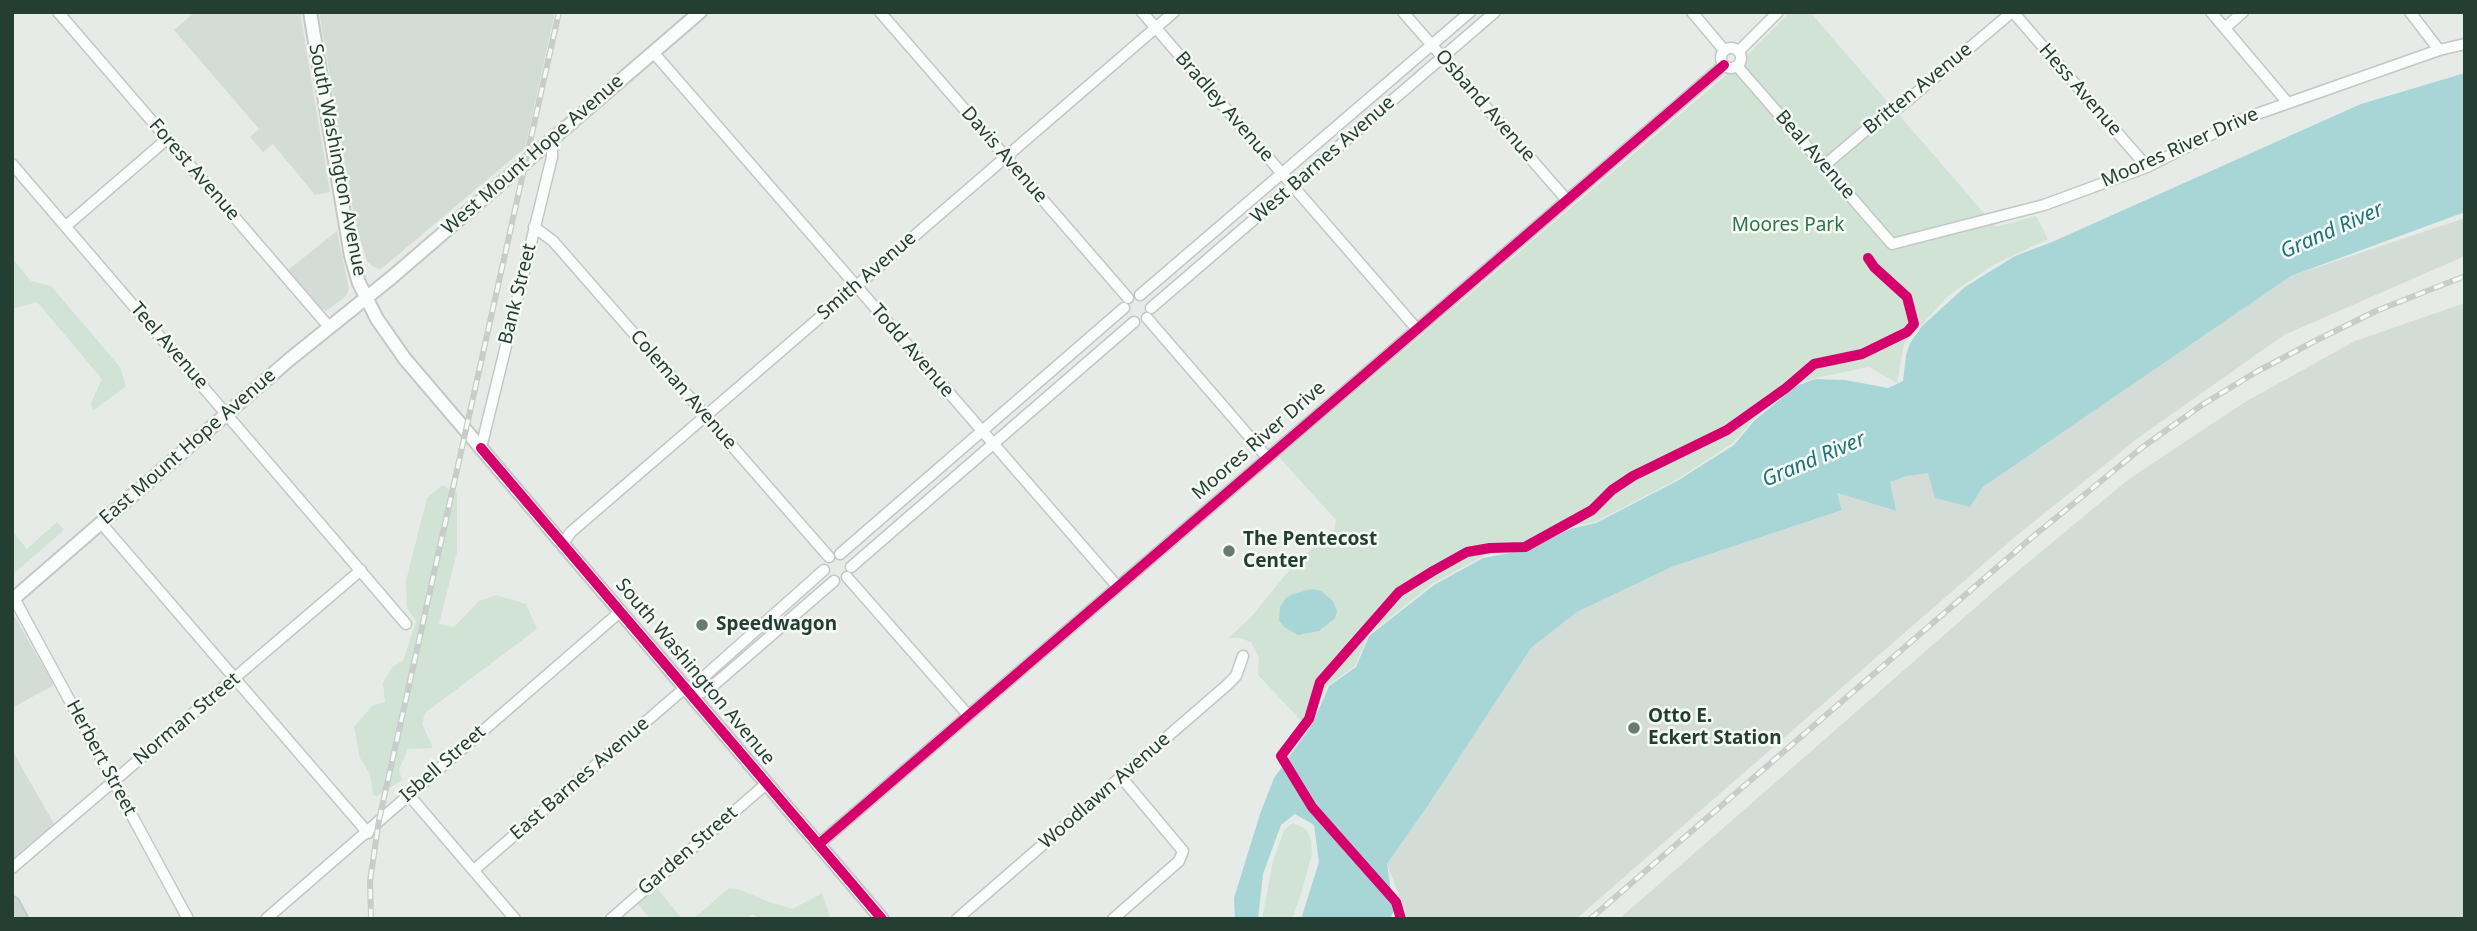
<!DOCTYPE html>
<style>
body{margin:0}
#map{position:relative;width:2477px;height:931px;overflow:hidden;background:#e6ebe8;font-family:"Noto Sans",sans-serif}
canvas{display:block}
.frame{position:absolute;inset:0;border:14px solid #243e34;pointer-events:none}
</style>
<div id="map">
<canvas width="2477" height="931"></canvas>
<div class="frame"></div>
</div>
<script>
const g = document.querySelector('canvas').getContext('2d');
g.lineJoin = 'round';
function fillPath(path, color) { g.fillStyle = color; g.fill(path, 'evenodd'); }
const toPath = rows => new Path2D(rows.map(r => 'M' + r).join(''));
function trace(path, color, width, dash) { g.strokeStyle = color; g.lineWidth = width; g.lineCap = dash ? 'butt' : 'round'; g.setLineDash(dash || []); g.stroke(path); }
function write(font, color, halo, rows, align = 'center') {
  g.font = font + ' "Noto Sans",sans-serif'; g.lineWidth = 5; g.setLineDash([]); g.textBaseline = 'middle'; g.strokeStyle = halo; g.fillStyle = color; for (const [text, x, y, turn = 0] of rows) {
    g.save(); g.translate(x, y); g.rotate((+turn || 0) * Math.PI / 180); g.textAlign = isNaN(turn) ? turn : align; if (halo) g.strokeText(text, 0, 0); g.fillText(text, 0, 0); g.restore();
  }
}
fillPath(toPath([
 [195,12,300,12,330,192,315,195,273,144,263,152,250,137,259,129,174,30],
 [319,12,555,12,525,148,381,269,373,267,367,261,355,222],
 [2465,218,2465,256,2284,335,2138,438,2010,541,1576,919,1408,919,1387,864,1429,804,1531,648,1577,612,1674,566,1841,510,1837,493,1895,511,1889,482,1907,476,1929,472,1970,507,1983,487,2291,276],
 [337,231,349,289,346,296,326,311,321,308,288,270],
 [2465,303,2465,919,1619,919,2007,580,2129,479,2245,402,2355,341],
 [12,616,15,617,54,685,12,708],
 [12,750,54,824,12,859]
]), '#d4dcd8');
fillPath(toPath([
 [1790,12,1810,12,1996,227,2036,216,2048,239,1995,264,1949,295,1904,344,1897,383,1869,367,1815,378,1795,384,1753,420,1733,443,1676,480,1595,522,1570,527,1531,547,1483,556,1432,584,1368,635,1355,666,1327,686,1308,728,1258,675,1259,658,1251,642,1240,638,1229,638,1252,616,1295,563,1335,529,1336,520,1279,457,1732,70],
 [12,258,31,281,51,286,120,367,126,386,93,411,91,403,102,379,37,302,12,309],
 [442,485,457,493,457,552,439,624,454,627,479,601,496,595,526,604,537,629,425,713,422,724,433,748,408,749,399,769,402,780,377,796,373,795,370,774,360,758,354,727,372,706,385,702,383,683,392,667,403,661,416,621,407,608,406,581,427,498],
 [57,522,64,530,12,575,12,531,27,549],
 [1293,823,1306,829,1311,840,1312,854,1301,894,1292,919,1262,919,1273,861,1284,830],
 [656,887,682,919,650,919,637,903],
 [729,888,738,889,769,902,793,909,822,893,831,919,761,919,752,914,745,919,693,919]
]), '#d0e3d4');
fillPath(toPath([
 [2465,73,2465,212,2291,276,1983,487,1970,507,1935,498,1928,473,1907,476,1890,482,1896,511,1837,493,1842,510,1674,566,1577,612,1531,648,1429,804,1387,864,1394,911,1390,919,1301,919,1319,862,1314,825,1295,814,1281,825,1263,874,1258,919,1235,919,1234,898,1260,814,1274,778,1312,725,1329,686,1356,667,1369,636,1434,585,1483,558,1531,549,1570,529,1596,523,1677,481,1734,445,1754,421,1796,386,1815,379,1845,380,1888,388,1903,381,1906,355,1910,343,1922,326,1965,287,2015,256,2052,242,2361,104],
 [1312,589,1321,591,1333,601,1337,611,1335,618,1319,631,1298,635,1284,627,1279,620,1280,607,1286,598,1293,594]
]), '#a8d6d7');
const minor = toPath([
 [58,12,330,328],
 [880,12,1128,298],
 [1142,12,1416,328],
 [1403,12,1566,199],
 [1692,12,1724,50],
 [2013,12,2147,167],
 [2211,12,2287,102],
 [2410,12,2439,50],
 [2225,28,2243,12],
 '1721 58a10 10 0 1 1 20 0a10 10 0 1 1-20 0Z',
 [1739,51,1778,12],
 [653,52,1117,586],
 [1737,66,1892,244,2044,205,2147,167,2240,120,2439,50,2465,44],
 [12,164,406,624],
 [1825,165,1865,131,1902,105,2012,12],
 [66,226,167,139],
 [534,227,553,241,829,557],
 [1140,295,1470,12],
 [1151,308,1495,12],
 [1147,318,1267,457],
 [481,448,552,157,552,140],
 [101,523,368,833],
 [563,543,571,532,1174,12],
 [840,554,1124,308],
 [851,567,1134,322],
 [847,577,968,715],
 [14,598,188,919],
 [693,695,708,690,834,581],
 [693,695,699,681,824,570],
 [408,794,515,919],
 [819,844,1724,65],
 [12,868,361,570],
 [474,870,686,687],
 [266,919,621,611],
 [611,919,766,784],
 [957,919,1227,685,1236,676,1243,656],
 [1113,919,1179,861,1183,851,1121,777]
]);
const tertiary = toPath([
 [310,12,351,256,359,283,377,319,405,359,882,919],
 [12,600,290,359,391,278,700,12]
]);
const primary = toPath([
 [12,904,20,919]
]);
trace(minor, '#c3c8c5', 13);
trace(tertiary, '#c3c8c5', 16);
trace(primary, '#c2cac7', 18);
trace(minor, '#fbfcfc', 10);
trace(tertiary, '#fbfcfc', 12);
trace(primary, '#ced6d3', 14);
const rail = toPath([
 [371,919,370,881,379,820,559,12],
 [1590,919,2030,539,2144,446,2202,405,2256,372,2315,341,2376,311,2465,276]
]);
trace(rail, '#c8ccca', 6);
trace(rail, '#f5faf7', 3.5, [10]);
trace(toPath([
 [481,448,882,919],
 [819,844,1724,65],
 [1401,919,1396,902,1312,807,1281,756,1309,719,1320,682,1399,592,1433,571,1467,552,1490,548,1525,547,1592,510,1612,490,1633,476,1727,430,1786,388,1814,364,1862,354,1907,332,1914,324,1907,297,1874,267,1868,258]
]), '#d6006c', 10);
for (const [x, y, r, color] of [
 [1229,551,7,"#687b73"],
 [702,625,7,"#687b73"],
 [1634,728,7,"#687b73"]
]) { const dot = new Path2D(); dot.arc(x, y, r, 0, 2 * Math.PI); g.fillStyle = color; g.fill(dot); trace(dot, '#f5faf7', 2.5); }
write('19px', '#243e34', '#f5faf7', [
 ["Britten Avenue",1918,89,-39],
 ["Hess Avenue",2080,90,49],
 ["Osband Avenue",1485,106,49],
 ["Bradley Avenue",1224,107,49],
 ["Moores River Drive",2180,148,-24],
 ["West Mount Hope Avenue",533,155,-41],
 ["Davis Avenue",1004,155,49],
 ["Beal Avenue",1815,155,49],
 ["South Washington Avenue",337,160,79],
 ["West Barnes Avenue",1323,160,-41],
 ["Forest Avenue",194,170,49],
 ["Smith Avenue",867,276,-41],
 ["Bank Street",518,294,-76],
 ["Teel Avenue",169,346,49],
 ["Todd Avenue",912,351,49],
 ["Coleman Avenue",683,390,49],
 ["Moores River Drive",1259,441,-41],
 ["East Mount Hope Avenue",188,447,-41],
 ["South Washington Avenue",695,672,50],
 ["Norman Street",187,719,-40],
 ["Herbert Street",101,758,62],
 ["Isbell Street",443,764,-41],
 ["East Barnes Avenue",580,779,-41],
 ["Woodlawn Avenue",1105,791,-41],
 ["Garden Street",688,851,-41]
]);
write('19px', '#2f7443', '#f5faf7', [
 ["Moores Park",1788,226]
]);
write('bold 19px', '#243e34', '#f5faf7', [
 ["The Pentecost",1243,540],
 ["Center",1243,562],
 ["Speedwagon",716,625],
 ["Otto E.",1648,717],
 ["Eckert Station",1648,739]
], 'left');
write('italic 21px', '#207379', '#f5faf7', [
 ["Grand River",2332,231,-24],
 ["Grand River",1814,460,-23]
]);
</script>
